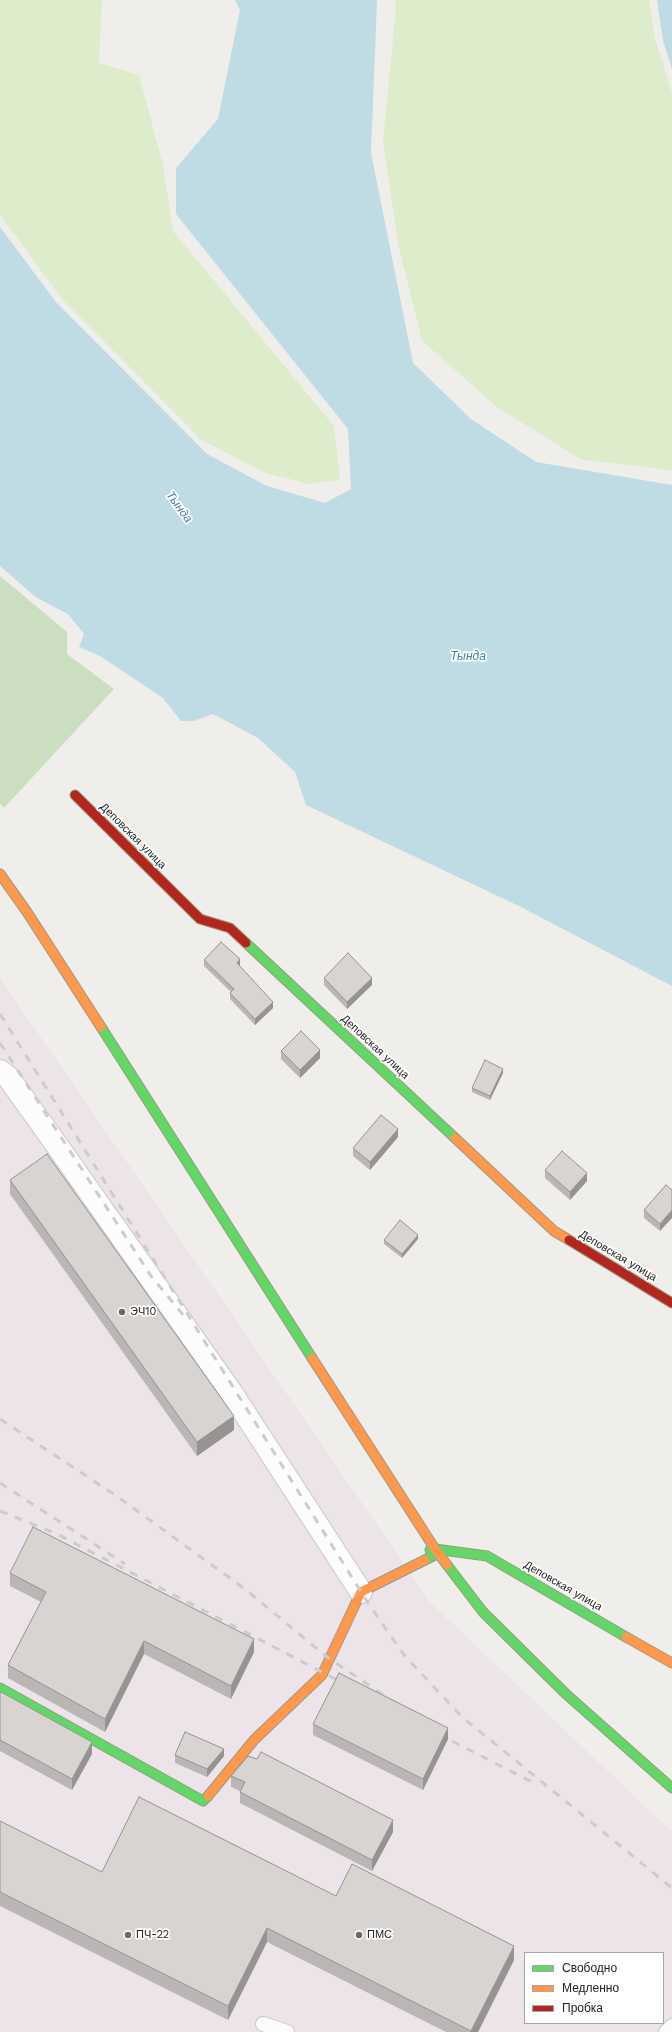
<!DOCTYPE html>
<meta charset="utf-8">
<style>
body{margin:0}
#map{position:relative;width:672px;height:2032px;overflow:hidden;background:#f0eeeb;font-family:"Work Sans",sans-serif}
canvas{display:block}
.legend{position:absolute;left:524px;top:1952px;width:140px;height:72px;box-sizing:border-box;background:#fff;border:1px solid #a7a7a7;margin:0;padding:5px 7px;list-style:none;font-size:12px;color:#222}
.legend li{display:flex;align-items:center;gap:8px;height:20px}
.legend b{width:20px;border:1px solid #a7a7a7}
</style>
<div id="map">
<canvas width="672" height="2032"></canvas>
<ul class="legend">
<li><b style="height:5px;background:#63d668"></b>Свободно</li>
<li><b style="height:5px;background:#ff974d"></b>Медленно</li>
<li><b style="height:5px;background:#b3261e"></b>Пробка</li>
</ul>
</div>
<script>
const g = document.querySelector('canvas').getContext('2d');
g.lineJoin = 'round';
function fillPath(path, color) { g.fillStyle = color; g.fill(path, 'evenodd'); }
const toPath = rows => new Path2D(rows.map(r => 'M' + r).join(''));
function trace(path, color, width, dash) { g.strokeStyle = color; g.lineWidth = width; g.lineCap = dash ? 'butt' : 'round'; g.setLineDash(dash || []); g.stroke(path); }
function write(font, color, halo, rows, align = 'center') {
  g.font = font + ' "Work Sans",sans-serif'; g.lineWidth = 3.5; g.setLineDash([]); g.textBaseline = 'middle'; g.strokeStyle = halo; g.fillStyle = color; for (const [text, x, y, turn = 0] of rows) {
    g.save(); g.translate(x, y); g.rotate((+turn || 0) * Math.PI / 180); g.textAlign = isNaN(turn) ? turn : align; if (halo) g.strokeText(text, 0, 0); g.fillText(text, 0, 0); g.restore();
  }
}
fillPath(toPath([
 [0,978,431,1603,672,1832,672,2032,0,2032],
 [525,1953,663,1953,663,2023,525,2023]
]), '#ede4e9');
fillPath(toPath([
 [0,0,102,0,99,63,139,75,163,165,173,231,334,426,340,480,309,484,266,473,202,440,62,299,0,215],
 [395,0,649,0,655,38,672,93,672,471,649,467,582,460,497,407,422,341,398,244,383,141,396,7]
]), '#ddeccb');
fillPath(toPath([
 [0,576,67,632,67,654,114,689,4,808,0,803]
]), '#cbdec1');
fillPath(toPath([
 [235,0,377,0,371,153,413,363,471,419,536,462,672,485,672,986,521,907,306,805,295,772,258,738,213,714,194,721,181,721,163,698,100,656,79,647,84,634,68,614,37,598,0,566,0,227,56,302,207,454,267,486,325,503,351,489,348,429,176,214,176,168,218,119,240,10],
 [657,0,672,0,672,69,663,41]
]), '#bfdbe3');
const lane = toPath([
 [263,2024,287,2032],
 [666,2032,672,2026]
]);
const street = toPath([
 [0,1071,8,1077,56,1144,231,1392,361,1592]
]);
const fast = toPath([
 [246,943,455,1138],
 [101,1027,312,1358],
 [425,1560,435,1555,430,1550,435,1549,487,1556,626,1637],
 [447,1565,483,1612,566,1694,672,1788],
 [0,1688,203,1801,208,1796]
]);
const slow = toPath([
 [0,874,27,912,101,1027],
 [455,1138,554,1231,569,1240],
 [312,1358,435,1549,447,1565],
 [626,1637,672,1663],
 [208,1796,254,1740,322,1675,361,1592,425,1560]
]);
const jam = toPath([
 [75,795,200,919,230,928,246,943],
 [569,1240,672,1303]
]);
trace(lane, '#c9c8c7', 16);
trace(street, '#c9c8c7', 24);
trace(fast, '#999a82', 11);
trace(slow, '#999a82', 11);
trace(jam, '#999a82', 11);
trace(lane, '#fdfcfc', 14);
trace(street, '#fdfcfc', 22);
trace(fast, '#63d668', 9);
trace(slow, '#ff974d', 9);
trace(jam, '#b3261e', 9);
trace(toPath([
 [0,1014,368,1603,404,1655,461,1716,672,1888],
 [0,1043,151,1276,184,1316],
 [0,1419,118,1497,245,1589,327,1657,400,1706],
 [0,1483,125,1564],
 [0,1511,57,1534,345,1684],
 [438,1734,538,1785]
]), '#ccc', 3, [8, 8]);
fillPath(toPath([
 [204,960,240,966,273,1008,255,1025,230,999,230,993,231,992,204,966],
 [324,978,372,985,347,1009,324,985],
 [281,1051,320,1058,300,1078,281,1059],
 [503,1073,490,1100,472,1092,472,1088],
 [398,1137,370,1170,353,1156,353,1148],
 [545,1170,587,1181,570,1200,545,1178],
 [10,1180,234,1430,197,1456,10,1194],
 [666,1185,660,1231,644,1218,644,1210],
 [418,1239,402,1258,384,1244,384,1240],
 [10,1573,254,1652,231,1699,144,1654,105,1732,8,1678,8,1665,41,1602,10,1586],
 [0,1693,92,1754,72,1790,0,1751],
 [313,1724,448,1739,423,1790,313,1735],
 [175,1755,224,1756,207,1777,175,1763],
 [231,1776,393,1832,372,1871,240,1803,240,1791,231,1787],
 [0,1821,102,1872,336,1896,514,1960,478,2032,446,2032,267,1942,228,2020,0,1906]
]), '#b9b6b5');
fillPath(toPath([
 [240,959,240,966,237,963],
 [372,978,372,985,347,1009,347,1002],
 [273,1002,273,1008,255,1025,255,1019],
 [320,1050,320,1058,300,1078,300,1070],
 [503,1069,503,1073,490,1100,490,1096],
 [398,1129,398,1137,370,1170,370,1162],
 [587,1173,587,1181,570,1200,570,1192],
 [672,1210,672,1218,660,1231,660,1224],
 [418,1235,418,1239,402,1258,402,1254],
 [234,1416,234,1430,197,1456,197,1442],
 [254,1639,254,1652,231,1699,231,1686],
 [144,1641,144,1654,105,1732,105,1719],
 [448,1728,448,1739,423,1790,423,1779],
 [92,1742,92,1754,72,1790,72,1779],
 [224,1749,224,1756,207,1777,207,1769],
 [393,1820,393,1832,372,1871,372,1860],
 [267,1928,267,1942,228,2020,228,2006],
 [514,1946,514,1960,478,2032,471,2032,471,2031]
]), '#969493');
const building = toPath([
 [221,942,240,959,237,963,273,1002,255,1019,230,993,234,989,204,960,221,942],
 [348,953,372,978,347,1002,324,978,348,953],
 [301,1031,320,1050,300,1070,281,1051,301,1031],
 [485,1060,503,1069,490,1096,472,1088,485,1060],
 [381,1115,398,1129,370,1162,353,1148,381,1115],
 [562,1151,587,1173,570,1192,545,1170,562,1151],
 [47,1154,234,1416,197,1442,10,1180,47,1154],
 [666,1185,672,1190,672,1210,660,1224,644,1210,666,1185],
 [400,1220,418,1235,402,1254,384,1240,400,1220],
 [33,1527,254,1639,231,1686,144,1641,105,1719,8,1665,46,1592,10,1573,33,1527],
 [339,1673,448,1728,423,1779,313,1724,339,1673],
 [1,1692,92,1742,72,1779,0,1740,0,1693,1,1692],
 [185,1732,224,1749,207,1769,175,1755,185,1732],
 [261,1752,393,1820,372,1860,240,1792,245,1782,231,1776,248,1756,257,1759,261,1752],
 [139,1797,336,1896,352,1864,514,1946,471,2031,267,1928,228,2006,0,1892,0,1821,102,1872,139,1797]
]);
fillPath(building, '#d7d4d2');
trace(building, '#969493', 1);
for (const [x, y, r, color] of [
 [122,1312,4,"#6a6968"],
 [128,1935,4,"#6a6968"],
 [359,1935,4,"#6a6968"]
]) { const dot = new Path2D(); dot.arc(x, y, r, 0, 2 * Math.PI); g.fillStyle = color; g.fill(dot); trace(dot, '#fff', 1.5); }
write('11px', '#222', '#fff', [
 ["Деповская улица",133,836,45],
 ["Деповская улица",375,1047,43],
 ["Деповская улица",618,1256,31],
 ["Деповская улица",563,1586,30]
]);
write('11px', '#222', '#fff', [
 ["ЭЧ10",130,1312],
 ["ПЧ-22",136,1935],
 ["ПМС",367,1935]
], 'left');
write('italic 12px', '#4a7aab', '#fff', [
 ["Тында",179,507,54],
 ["Тында",468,656]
]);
</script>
